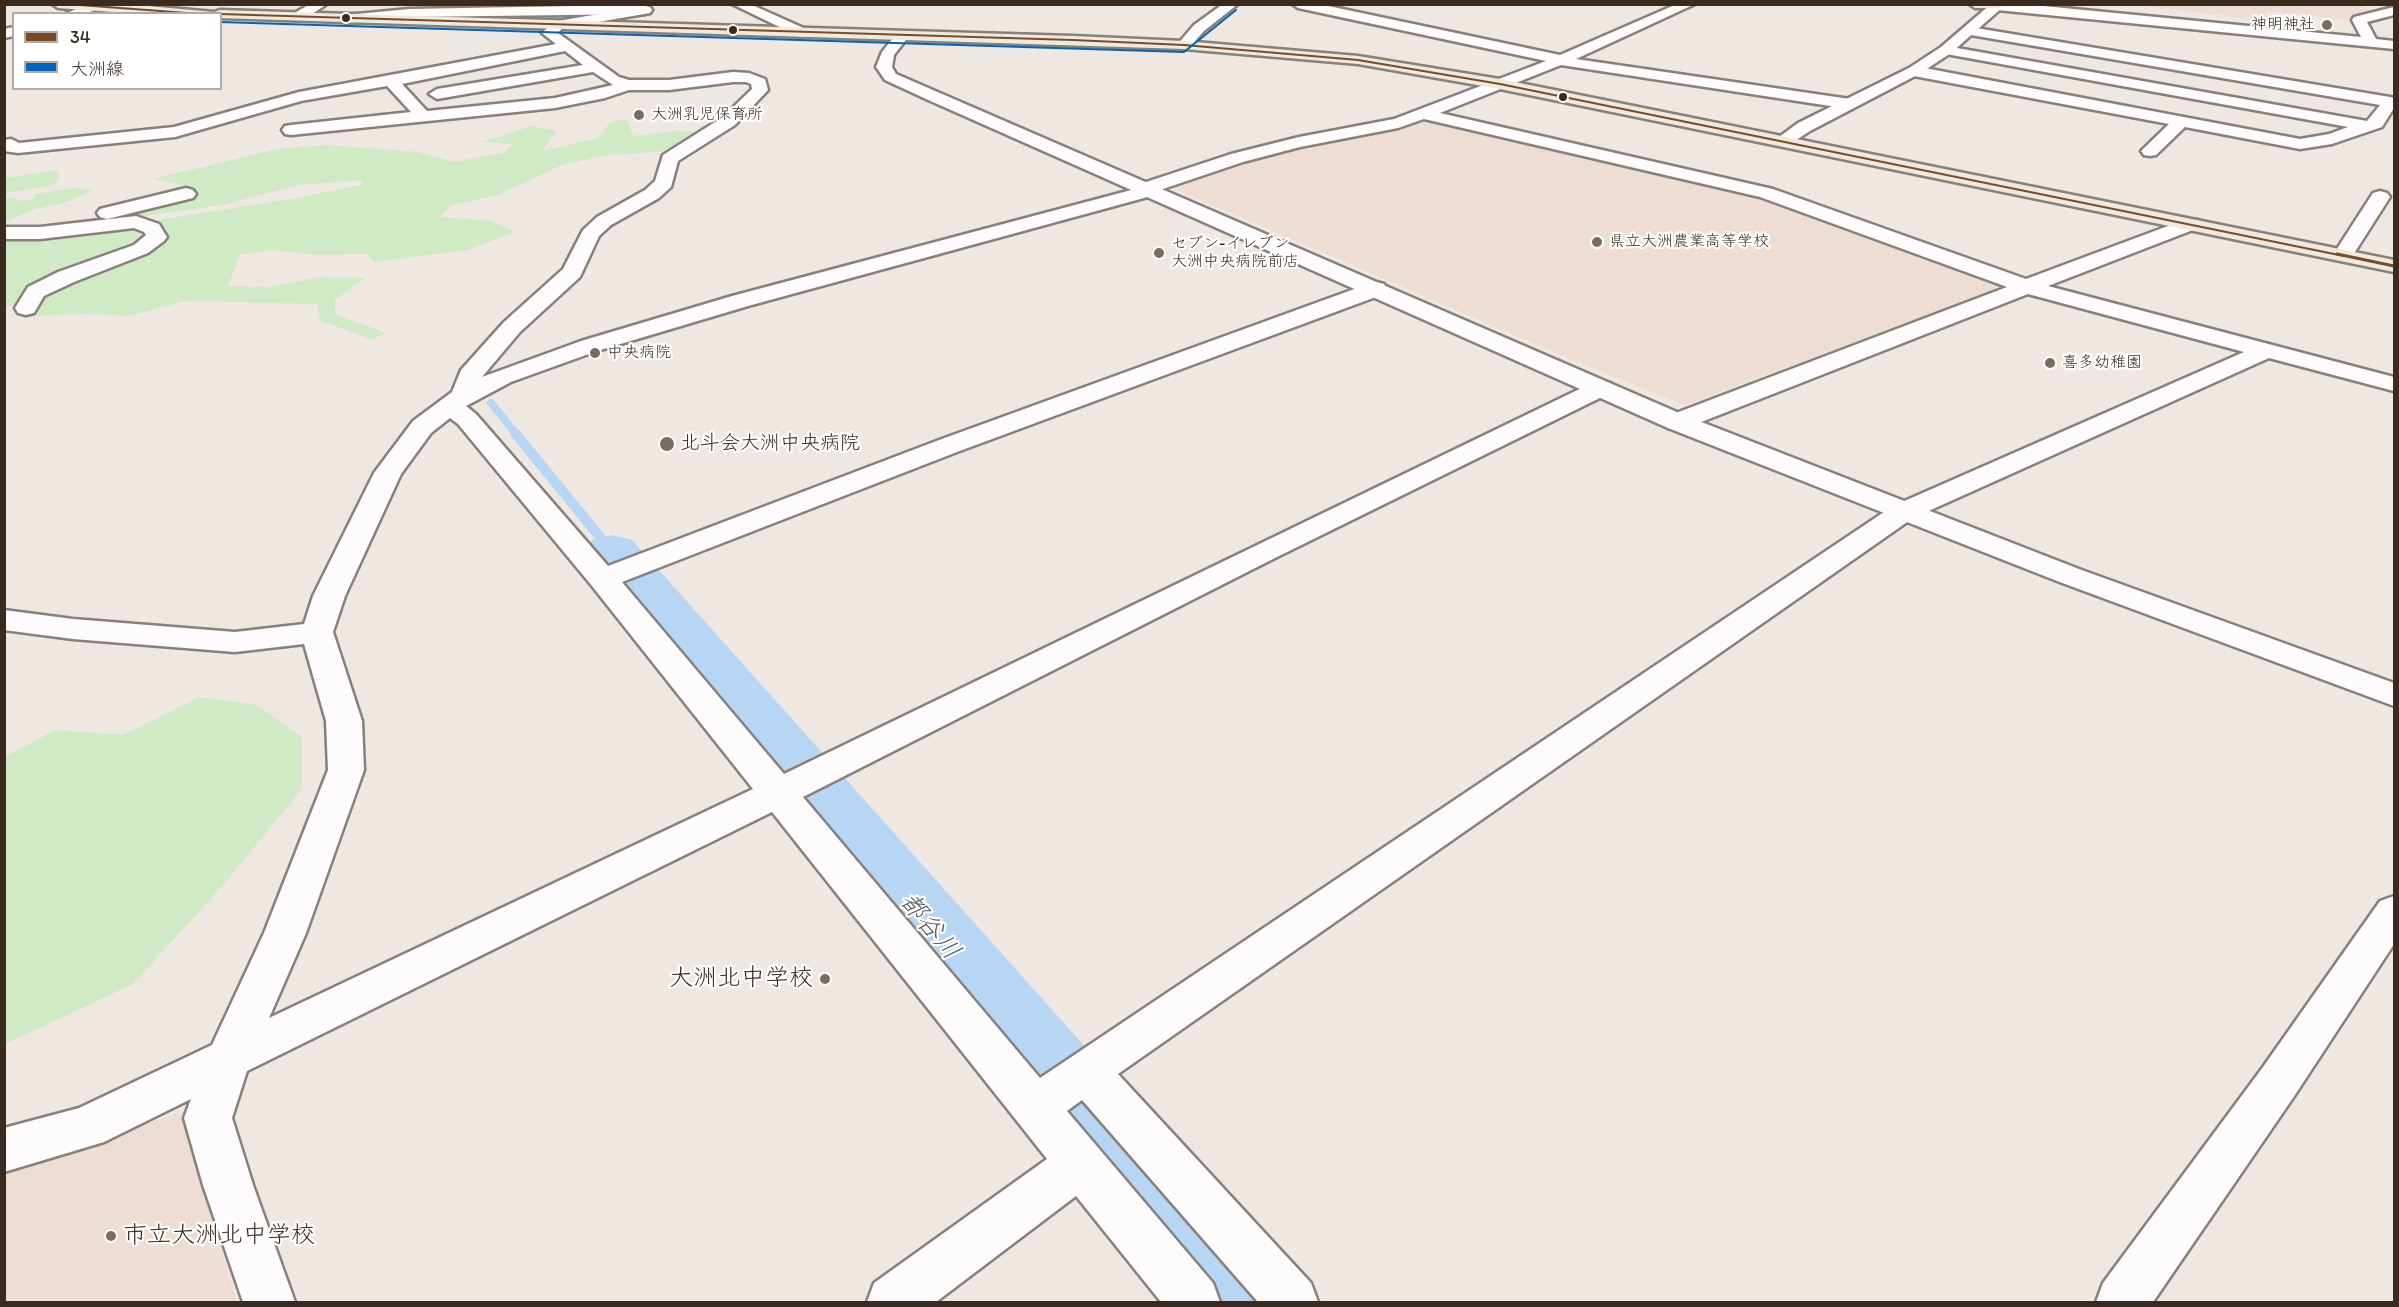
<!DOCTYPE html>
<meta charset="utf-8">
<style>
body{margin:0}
#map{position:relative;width:2399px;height:1307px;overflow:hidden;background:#efe7e2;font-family:Itim,"Klee One",sans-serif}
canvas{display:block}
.frame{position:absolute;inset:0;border:6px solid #3b2a1e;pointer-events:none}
.legend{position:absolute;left:12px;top:12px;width:210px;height:78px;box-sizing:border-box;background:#fff;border:2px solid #b1aaa5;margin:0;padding:8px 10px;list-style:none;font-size:18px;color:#3b2a1e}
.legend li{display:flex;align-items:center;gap:12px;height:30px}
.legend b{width:30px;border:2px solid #b1aaa5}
</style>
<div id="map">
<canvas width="2399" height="1307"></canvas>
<div class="frame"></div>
<ul class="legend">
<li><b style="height:8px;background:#7a4b2a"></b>34</li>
<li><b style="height:8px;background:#0065bd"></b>大洲線</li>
</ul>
</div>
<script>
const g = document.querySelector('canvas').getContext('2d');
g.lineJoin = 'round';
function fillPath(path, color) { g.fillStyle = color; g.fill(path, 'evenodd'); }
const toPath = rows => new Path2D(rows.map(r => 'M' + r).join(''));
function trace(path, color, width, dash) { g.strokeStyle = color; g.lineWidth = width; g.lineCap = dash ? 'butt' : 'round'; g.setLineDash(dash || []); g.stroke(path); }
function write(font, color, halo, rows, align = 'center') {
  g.font = font + ' Itim,"Klee One",sans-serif'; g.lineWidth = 4.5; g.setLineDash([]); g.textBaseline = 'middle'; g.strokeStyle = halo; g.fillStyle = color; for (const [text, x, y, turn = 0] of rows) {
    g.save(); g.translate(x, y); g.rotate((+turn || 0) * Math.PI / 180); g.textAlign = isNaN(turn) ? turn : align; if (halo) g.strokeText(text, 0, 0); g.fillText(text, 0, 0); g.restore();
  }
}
fillPath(toPath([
 [2357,4,2376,12,2348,18,2349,20,2266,11,2269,21,2135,5],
 [1431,117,1784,200,2008,285,1685,405,1568,358,1168,186,1266,154,1396,128],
 [185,1111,186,1133,237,1302,5,1302,4,1170]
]), '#edddd2');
fillPath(toPath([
 [627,119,633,136,676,131,695,132,674,146,658,152,607,155,562,165,498,195,452,205,440,217,491,221,515,232,467,250,375,262,366,254,314,255,273,250,240,255,228,286,268,287,319,277,365,278,335,300,335,314,386,333,371,340,320,320,317,304,185,301,129,316,84,314,29,316,33,306,5,306,4,239,133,224,296,198,360,185,363,180,300,185,222,205,124,219,127,215,143,207,191,197,195,187,153,179,277,149,327,145,418,152,454,162,503,153,514,144,483,142,531,126,557,131,542,151,595,139,611,122],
 [58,170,58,181,50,186,5,193,5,178],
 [73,188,93,190,70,201,33,210,5,222,5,199,16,198,16,201,33,199,35,194],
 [199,697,257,705,302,737,302,789,225,883,133,984,5,1044,5,757,55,730,123,735]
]), '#d0eac6');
trace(toPath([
 [491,403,517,435]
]), '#b7d6f4', 8);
trace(toPath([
 [516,434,612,552]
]), '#b7d6f4', 10);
fillPath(toPath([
 [612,535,632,540,1282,1267,1296,1302,1185,1302,592,564,584,552,592,540,612,535]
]), '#b7d6f4');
const street = toPath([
 [87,4,98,4,100,7,86,14,65,14,87,4],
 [310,4,327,4,303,20,293,20,291,17,293,14,310,4],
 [732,4,750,4,808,30,810,33,803,37,798,36,732,4],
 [1292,4,1319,4,1560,55,1677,4,1695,4,1576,59,1850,99,1858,104,1850,109,1561,65,1440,113,1773,189,2026,279,2184,220,2198,220,2201,224,2198,228,2048,286,2394,377,2394,391,2269,358,1913,518,1118,1074,1311,1283,1318,1302,1258,1302,1082,1100,1067,1111,1213,1283,1220,1302,1161,1302,1076,1196,936,1302,867,1302,874,1283,1047,1159,772,812,247,1071,232,1118,253,1185,295,1302,243,1302,203,1185,184,1118,191,1099,104,1142,4,1172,4,1128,79,1108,212,1045,264,933,328,770,326,721,304,644,235,652,73,639,4,630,4,610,73,619,235,632,304,624,313,596,374,473,413,421,452,392,461,370,504,322,563,269,583,230,597,217,645,190,655,181,663,155,723,117,752,89,751,84,746,82,733,82,669,90,629,90,605,98,555,108,291,135,285,134,282,130,285,126,291,125,411,112,387,86,301,101,175,137,18,153,4,151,4,140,11,139,19,143,174,127,299,92,556,44,542,33,553,22,558,21,565,25,558,33,619,77,629,80,669,80,733,72,749,73,765,79,768,90,735,125,678,161,671,187,659,198,611,225,599,236,580,277,520,332,482,377,581,341,732,296,1135,189,1137,185,1231,154,1299,137,1394,119,1546,61,1298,8,1292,4],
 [565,51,583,65,437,89,429,94,437,99,593,72,613,85,555,98,427,111,402,84,565,51],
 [1424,119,1760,197,2007,287,1668,416,1664,422,1668,428,1677,430,1686,428,2028,294,2244,352,1893,506,1040,1078,803,797,1275,558,1610,393,1613,388,1610,383,1601,381,1592,383,784,774,622,582,957,452,1384,294,1387,289,1384,284,1376,282,1368,284,939,440,608,566,476,414,466,406,511,382,597,351,748,306,1155,195,1157,191,1243,162,1300,147,1398,128,1424,119],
 [450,418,458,424,592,586,753,789,269,1018,306,933,364,770,362,721,333,632,345,596,401,474,431,433,450,418],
 [1991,4,2023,4,2361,37,2352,20,2354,17,2394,7,2394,15,2367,22,2376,39,2394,41,2394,49,1997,10,1992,9,1991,4],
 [628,5,645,6,652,10,645,14,409,17,346,23,339,19,346,15,409,9,628,5],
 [14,27,14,36,4,38,4,29,14,27],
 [1970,27,2390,97,2394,98,2394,108,2382,127,2332,144,2300,149,2185,127,2156,155,2150,156,2144,155,2141,151,2169,124,1914,76,1906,71,1914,66,2300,139,2329,134,2348,127,1946,54,1939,50,1946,46,2367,121,2380,105,1965,34,1963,31,1965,28,1970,27],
 [186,188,193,190,196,194,193,198,107,219,100,217,97,213,100,209,186,188],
 [2380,191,2387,193,2390,197,2353,255,2350,259,2343,261,2336,259,2333,255,2373,193,2380,191],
 [136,216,159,224,167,237,164,241,148,253,74,282,44,296,34,313,26,315,18,313,15,308,28,287,58,272,134,245,146,235,144,232,134,228,40,239,4,239,4,227,40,227,136,216],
 [2394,896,2394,944,2295,1095,2153,1302,2096,1302,2103,1283,2263,1067,2380,901,2394,896]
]);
const secondary = toPath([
 [1223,4,1238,4,1204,31,1189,48,1179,48,1177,45,1194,25,1223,4],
 [1991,4,2004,6,1951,53,1919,74,1810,131,1790,144,1784,145,1778,144,1775,140,1798,123,1909,68,1941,47,1991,4],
 [645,6,650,7,652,10,650,13,558,29,551,25,558,21,645,6],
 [902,32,909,36,894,55,892,67,896,74,1686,416,2079,569,2394,683,2394,706,2057,581,1668,428,926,99,885,80,876,67,882,52,897,33,902,32]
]);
const primary = toPath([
 [1969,4,2005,4,1999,8,1975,8,1969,4]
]);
const highway = toPath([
 [52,4,126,4,214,12,220,10,1073,36,1184,41,1358,56,1500,79,2394,260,2394,272,1500,89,1358,64,1184,49,220,18,220,14,141,14,58,8,52,4]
]);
trace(street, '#87807b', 5);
trace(secondary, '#87807b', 5);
trace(primary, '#87807b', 5);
trace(highway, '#87807b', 5);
fillPath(street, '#fdfbfb');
fillPath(secondary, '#fdfbfb');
fillPath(primary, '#eeeade');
fillPath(highway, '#eeeade');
trace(toPath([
 [66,4,201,14],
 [220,14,1073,40,1184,45,1358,60,1500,84,2344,256]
]), '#7a4b2a', 2);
trace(toPath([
 [2337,254,2394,266]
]), '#7a4b2a', 3);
trace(toPath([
 [220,22,1184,52,1236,10]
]), '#0065bd', 2);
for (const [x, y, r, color] of [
 [346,18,5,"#3b2a1e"],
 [2327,25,6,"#7a6c63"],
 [733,30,5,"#3b2a1e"],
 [1563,97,5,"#3b2a1e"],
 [639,115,6,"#7a6c63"],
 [1597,242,6,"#7a6c63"],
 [1159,253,6,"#7a6c63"],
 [595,353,6,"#7a6c63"],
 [2050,363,6,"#7a6c63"],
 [667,444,8,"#7a6c63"],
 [825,979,6,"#7a6c63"],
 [111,1236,6,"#7a6c63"]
]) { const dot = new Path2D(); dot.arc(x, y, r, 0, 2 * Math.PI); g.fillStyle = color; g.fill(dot); trace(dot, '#fff', 2); }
write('16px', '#3b2a1e', '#fff', [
 ["神明神社",2315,25,"right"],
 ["大洲乳児保育所",651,115],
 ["県立大洲農業高等学校",1609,242],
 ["セブン-イレブン",1171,244],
 ["大洲中央病院前店",1171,262],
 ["中央病院",607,353],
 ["喜多幼稚園",2062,363]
], 'left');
write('20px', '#3b2a1e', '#fff', [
 ["北斗会大洲中央病院",680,444]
], 'left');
write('24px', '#3b2a1e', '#fff', [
 ["大洲北中学校",813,979],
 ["市立大洲北中学校",123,1236,"left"]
], 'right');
write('italic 26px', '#595b60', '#fff', [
 ["都谷川",929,927,50]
]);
</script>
